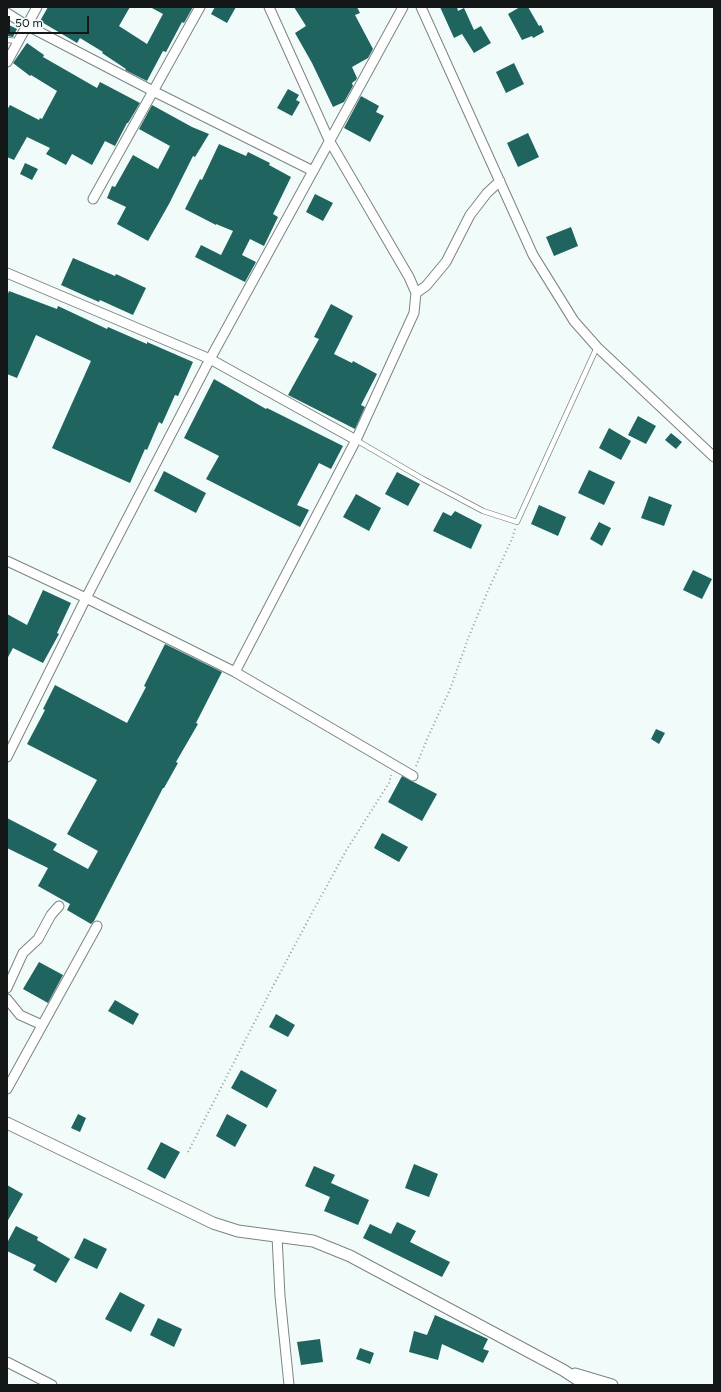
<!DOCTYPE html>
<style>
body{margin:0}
#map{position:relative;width:721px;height:1392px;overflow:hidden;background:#f1fbfa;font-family:Figtree,sans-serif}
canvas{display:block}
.frame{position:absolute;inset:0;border:8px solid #141717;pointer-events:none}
.scale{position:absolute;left:8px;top:16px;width:81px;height:18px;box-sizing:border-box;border:2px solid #141717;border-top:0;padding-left:5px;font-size:12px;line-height:14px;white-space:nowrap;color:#141717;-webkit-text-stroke:3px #f1fbfa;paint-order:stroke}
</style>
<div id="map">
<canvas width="721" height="1392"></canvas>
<div class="frame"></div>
<div class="scale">50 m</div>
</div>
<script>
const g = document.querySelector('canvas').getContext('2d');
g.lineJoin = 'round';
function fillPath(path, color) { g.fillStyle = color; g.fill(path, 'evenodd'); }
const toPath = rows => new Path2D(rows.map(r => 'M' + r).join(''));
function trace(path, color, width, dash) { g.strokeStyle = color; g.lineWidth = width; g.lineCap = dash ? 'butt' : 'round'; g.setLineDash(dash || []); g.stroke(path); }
fillPath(toPath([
 [48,7,130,7,119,26,147,44,163,14,150,7,193,7,184,23,182,22,166,52,163,51,147,81,125,70,126,69,102,53,103,52,80,38,77,43,40,21],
 [215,7,236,7,227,23,211,14],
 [294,7,357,7,360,13,355,15,373,49,368,58,352,67,357,78,356,80,352,83,353,86,344,102,333,107,312,63,295,33,306,26],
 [440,7,457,7,458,11,464,8,474,30,481,26,491,43,474,53,462,34,454,38],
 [520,7,528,7,539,26,541,25,544,32,533,38,532,36,522,40,508,14],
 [7,24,17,29,13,37,7,36],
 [27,43,44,55,43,57,97,88,100,82,140,103,128,123,127,123,115,146,105,141,92,165,72,154,66,165,46,154,50,148,27,137,14,160,7,157,7,110,10,105,39,120,40,118,42,119,57,91,31,75,30,76,13,63],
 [514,63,524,84,506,93,496,72],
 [288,89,299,95,296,100,300,102,292,116,277,108],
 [361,96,379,106,376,112,384,116,370,142,344,128],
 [152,105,192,127,209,134,195,157,193,156,169,204,148,241,117,224,126,207,107,198,112,186,115,187,133,155,158,169,170,146,139,129],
 [528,133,539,157,518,167,507,143],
 [219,144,246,156,248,152,270,163,269,165,291,177,273,214,278,217,264,246,250,239,242,255,256,262,245,282,195,257,201,245,221,255,233,231,216,224,216,225,185,209,200,179,202,180],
 [25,163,38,169,32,180,20,174],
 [315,194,333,203,323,221,306,212],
 [571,227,578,246,554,256,546,237],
 [73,258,115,276,116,274,146,288,133,315,100,300,99,302,61,285],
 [9,291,57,309,58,306,107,329,108,327,147,344,147,342,193,362,178,396,175,395,162,424,159,422,147,450,145,449,130,483,52,448,91,361,36,335,17,378,7,374,7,296],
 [331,304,353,316,334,354,352,363,353,361,377,374,361,405,365,407,355,429,288,395,319,339,314,337],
 [214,379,266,409,267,408,343,446,331,469,319,463,297,505,309,510,300,527,206,479,219,456,184,438],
 [638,416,656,426,646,444,628,435],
 [609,428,631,441,621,460,599,448],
 [671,433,682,442,676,449,665,440],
 [589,470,615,482,604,505,578,493],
 [164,471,206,493,196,513,154,491],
 [397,472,420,484,408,506,385,494],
 [356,494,381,508,369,531,343,517],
 [649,496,672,505,664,526,641,518],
 [539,505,566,517,558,536,531,524],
 [455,511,482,525,471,549,433,531,443,512,451,516],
 [599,522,611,528,602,546,590,539],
 [693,570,712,579,702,599,683,590],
 [43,590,71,603,57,633,59,634,43,663,13,648,7,659,7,614,27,625],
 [165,644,222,672,196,723,198,724,176,762,178,763,164,788,163,788,94,921,91,924,67,910,70,904,38,886,48,868,7,848,7,818,57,844,53,850,88,869,98,851,67,834,97,780,27,744,45,710,43,709,55,685,127,723,146,687,144,686],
 [656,729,665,733,659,744,651,739],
 [402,776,437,794,422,821,388,802],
 [382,833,408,847,399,862,374,848],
 [39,962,63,975,48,1003,23,989],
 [115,1000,139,1014,133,1025,108,1011],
 [276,1014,295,1025,288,1037,269,1027],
 [241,1070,277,1090,267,1108,231,1088],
 [78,1114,86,1118,80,1132,71,1128],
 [227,1114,247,1125,235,1147,216,1136],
 [161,1142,180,1152,165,1179,147,1169],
 [414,1164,438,1174,429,1197,405,1188],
 [314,1166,335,1175,331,1183,369,1200,358,1225,324,1211,330,1197,305,1186],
 [7,1185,23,1194,7,1222],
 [397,1222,416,1231,410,1242,450,1262,442,1277,363,1238,370,1224,391,1234],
 [16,1226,38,1237,37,1240,70,1259,56,1283,33,1270,36,1265,7,1251,7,1243],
 [84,1238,107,1249,97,1269,74,1258],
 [120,1292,145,1305,131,1332,105,1319],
 [435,1315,488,1339,483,1349,489,1351,483,1363,442,1344,438,1360,409,1352,414,1331,427,1335],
 [158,1318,182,1329,174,1347,150,1335],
 [320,1339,323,1362,301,1365,297,1342],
 [360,1348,374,1353,370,1364,356,1359]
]), '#1f645e');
const service = toPath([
 [7,40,18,41],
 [356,440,423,479,483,511,517,522,597,347]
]);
const minor = toPath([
 [421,7,533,255,574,321,597,347,714,457],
 [7,13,26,25,153,91,313,171],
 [7,62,37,7],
 [93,199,200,7],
 [7,273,210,359,356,440],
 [416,293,426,286,446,262,470,215,487,193,500,181],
 [7,561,86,598,235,672,413,776],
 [235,672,356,440,414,313,416,293,409,277,329,140,269,7],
 [7,757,86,598,210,359,403,7],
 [7,988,23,953,38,939,51,915,59,906],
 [7,999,20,1015,42,1025],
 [7,1089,97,926],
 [277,1236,280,1296,289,1385],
 [7,1362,52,1385]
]);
const tertiary = toPath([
 [7,1123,213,1223,238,1231,313,1241,350,1256,563,1370,586,1385],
 [575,1374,612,1385]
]);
trace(service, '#7b8482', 6);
trace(minor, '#7b8482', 11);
trace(tertiary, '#7b8482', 13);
trace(toPath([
 [416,766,428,737,451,687,469,636,490,586,512,539,515,529],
 [188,1152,271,990,313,911,347,849,389,783,391,775]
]), '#959d9c', 2, [1, 3]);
trace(service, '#fff', 4.5);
trace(minor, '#fff', 9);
trace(tertiary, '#fff', 11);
</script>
